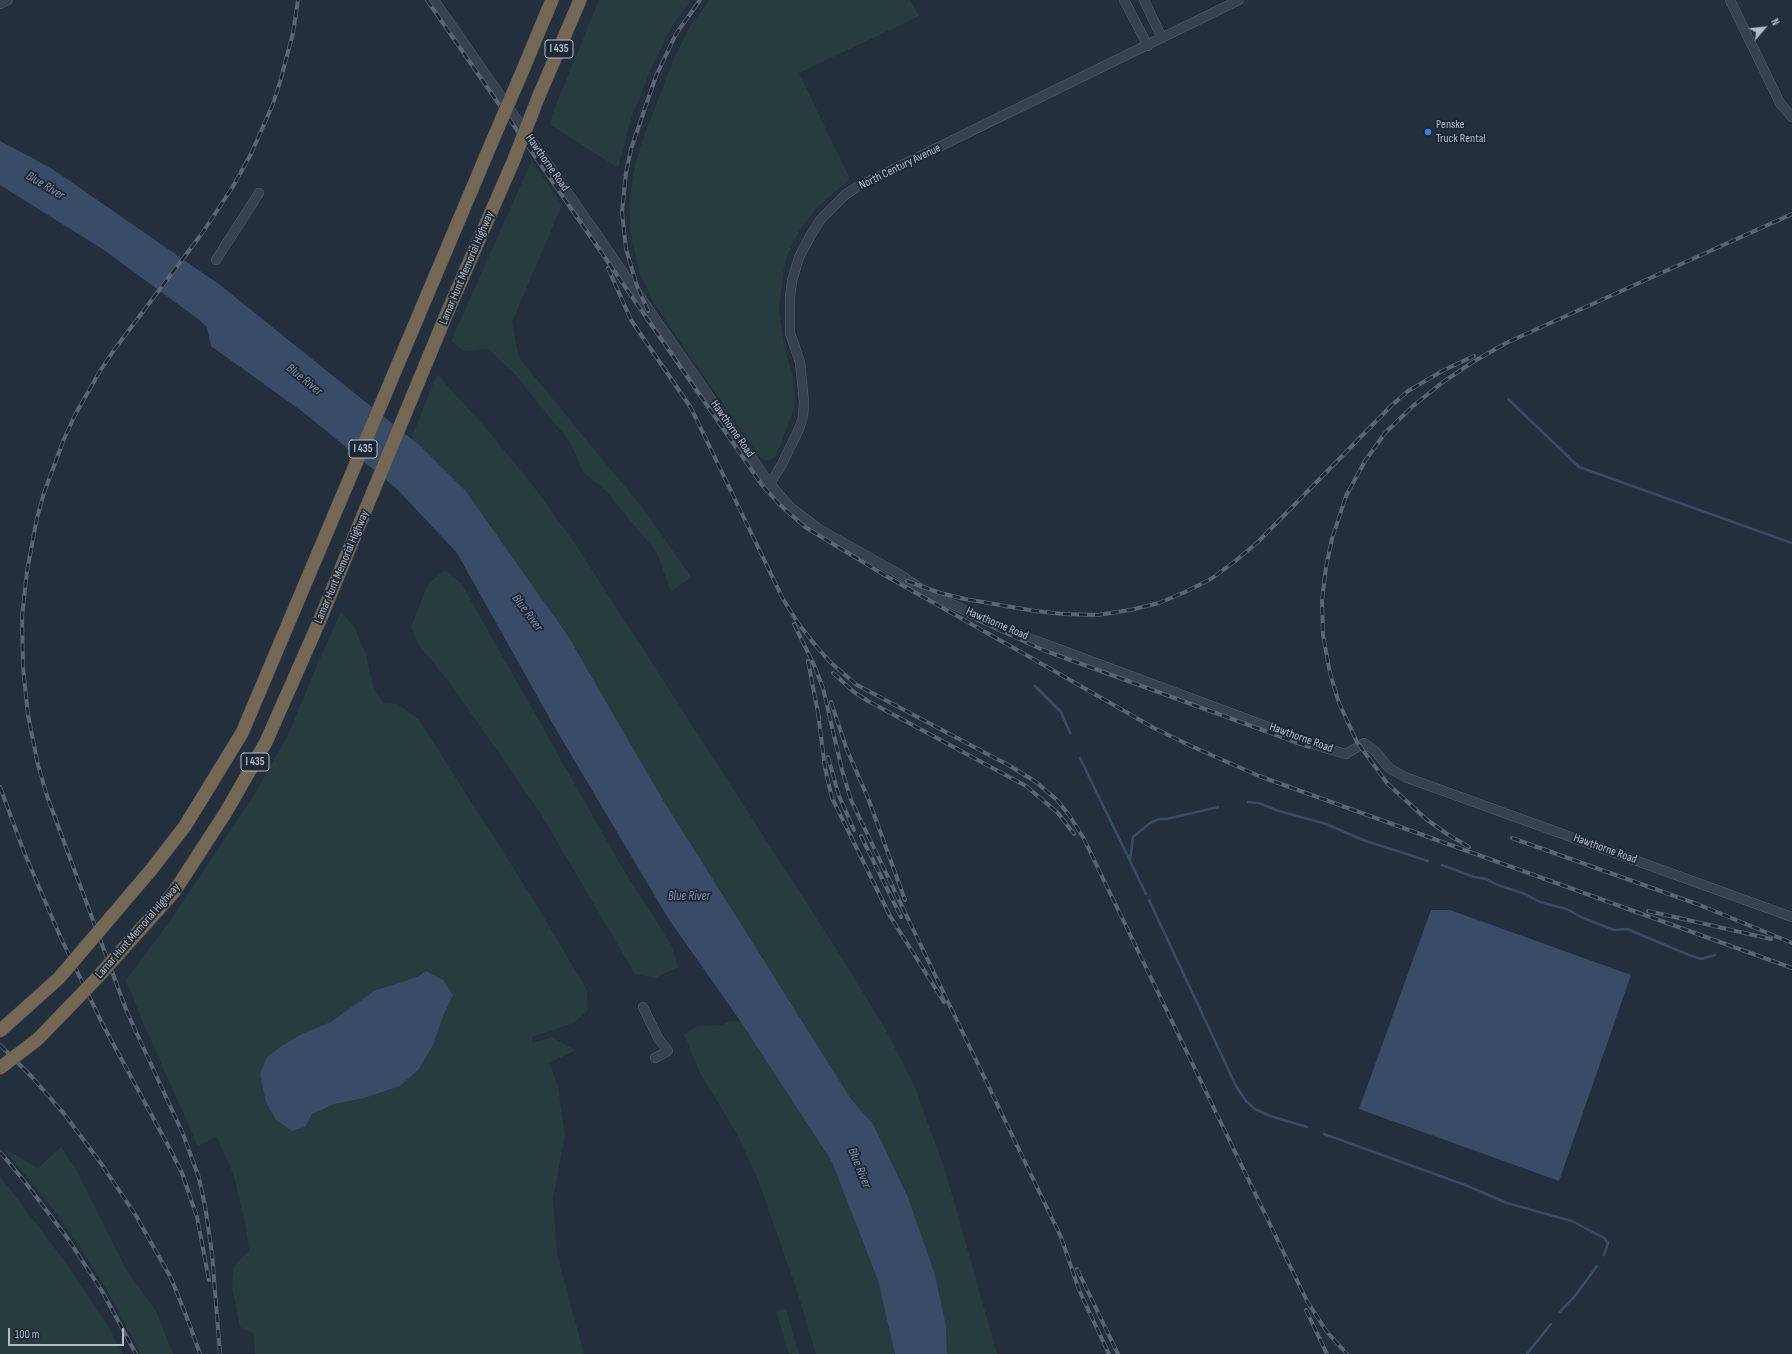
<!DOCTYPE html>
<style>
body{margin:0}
#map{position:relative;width:1792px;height:1354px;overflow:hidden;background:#242f3e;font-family:"Sofia Sans Condensed",sans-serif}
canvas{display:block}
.north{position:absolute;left:1744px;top:8px;width:40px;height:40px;-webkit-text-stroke:3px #1d2633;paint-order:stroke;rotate:62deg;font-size:11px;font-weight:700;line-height:16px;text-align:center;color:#b4bcc9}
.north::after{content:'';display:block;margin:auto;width:14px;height:18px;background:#b4bcc9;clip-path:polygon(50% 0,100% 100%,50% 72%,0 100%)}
.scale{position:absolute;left:8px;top:1328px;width:116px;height:18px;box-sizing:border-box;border:2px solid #b4bcc9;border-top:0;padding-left:5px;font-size:12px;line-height:14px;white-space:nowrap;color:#b4bcc9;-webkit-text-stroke:3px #1d2633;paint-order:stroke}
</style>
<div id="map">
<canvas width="1792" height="1354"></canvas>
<div class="north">N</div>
<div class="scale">100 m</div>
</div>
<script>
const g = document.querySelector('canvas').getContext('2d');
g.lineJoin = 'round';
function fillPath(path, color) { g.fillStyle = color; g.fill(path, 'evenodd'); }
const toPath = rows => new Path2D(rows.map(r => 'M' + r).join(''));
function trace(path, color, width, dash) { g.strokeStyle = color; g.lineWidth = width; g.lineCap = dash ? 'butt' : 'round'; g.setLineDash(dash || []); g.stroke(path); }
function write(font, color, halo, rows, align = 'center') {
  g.font = font + ' "Sofia Sans Condensed",sans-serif'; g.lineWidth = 3.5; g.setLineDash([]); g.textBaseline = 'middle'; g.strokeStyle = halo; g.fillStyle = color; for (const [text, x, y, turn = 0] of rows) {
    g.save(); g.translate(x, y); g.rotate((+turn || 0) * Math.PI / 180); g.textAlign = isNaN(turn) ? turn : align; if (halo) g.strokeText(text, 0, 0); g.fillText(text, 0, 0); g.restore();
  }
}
fillPath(toPath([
 [599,0,691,0,672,26,651,69,631,119,618,168,551,125,552,115],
 [710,0,910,0,919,16,799,73,850,179,817,207,799,231,787,255,783,273,779,309,784,344,793,379,795,406,776,456,768,461,759,456,655,305,640,275,631,234,629,204,633,175,640,147,673,61,692,23],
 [532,160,562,205,512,322,519,358,645,511,691,577,671,592,657,553,607,492,583,472,570,442,513,372,488,349,464,351,451,341],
 [437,374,491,434,534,487,574,542,837,950,883,1025,914,1085,945,1170,997,1354,947,1354,946,1326,935,1275,908,1197,873,1124,851,1099,663,800,568,636,465,490,411,439],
 [445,570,461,583,620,864,672,946,678,967,655,978,635,974,539,811,450,683,418,644,411,627,428,584],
 [341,612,355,628,366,655,373,687,383,703,398,704,419,720,530,894,587,990,588,1010,574,1023,532,1037,533,1043,552,1037,575,1050,549,1063,558,1086,565,1135,553,1199,557,1254,584,1354,255,1354,253,1333,240,1327,232,1286,234,1266,249,1251,245,1223,233,1173,217,1137,198,1146,142,1020,126,980,167,925,253,797,288,735,317,665],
 [729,1021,741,1022,832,1162,878,1281,895,1354,816,1354,798,1294,759,1182,736,1132,700,1073,684,1034,698,1026,721,1025],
 [61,1147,74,1166,127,1271,156,1311,173,1354,141,1354,106,1288,77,1242,43,1196,3,1148,38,1168],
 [0,1176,66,1263,105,1321,123,1354,0,1354],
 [786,1309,799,1354,789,1354,776,1311]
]), '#263c3f');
fillPath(toPath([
 [0,141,51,168,220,285,419,445,465,490,568,636,663,800,851,1099,873,1124,908,1197,935,1275,946,1326,947,1354,895,1354,878,1281,832,1162,741,1022,668,918,554,726,457,553,397,489,303,412,211,346,207,327,198,319,104,250,0,185],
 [1431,910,1450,910,1631,975,1559,1181,1359,1109],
 [426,971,443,980,453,995,443,1016,433,1045,419,1069,400,1086,364,1098,334,1104,312,1114,305,1127,292,1131,276,1120,266,1102,260,1074,267,1057,283,1045,304,1033,331,1022,374,991,417,977]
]), '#394c67');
trace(toPath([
 [1508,399,1579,467,1792,543],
 [1035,686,1061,712,1070,733],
 [1080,758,1146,894],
 [1248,802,1259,803,1276,810,1326,824,1363,840,1428,861],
 [1130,860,1133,837,1150,823,1159,819,1167,819,1218,807],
 [1442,865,1474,877,1486,879,1498,885,1525,894,1540,902,1567,909,1583,918,1614,930,1627,929,1689,955,1701,959,1715,955],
 [1149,900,1236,1086,1246,1101,1255,1109,1270,1116,1307,1127],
 [1324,1134,1468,1186,1507,1203,1572,1221,1604,1238,1608,1243,1604,1255],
 [1560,1312,1575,1296,1597,1266],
 [1527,1354,1551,1324]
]), '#394c67', 2.5);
const minor = toPath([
 [434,0,770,484,790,507,819,529,899,574,926,592,1007,630,1325,748,1346,754,1364,743,1375,751,1389,768,1405,777,1792,917],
 [1124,0,1148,46],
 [1144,0,1162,38],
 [1730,0,1780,103,1792,117],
 [0,4,8,0],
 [216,260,259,193],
 [770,484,782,464,799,429,803,417,804,402,800,362,790,333,790,297,792,281,799,257,812,233,821,219,845,195,857,187,1239,0],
 [643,1007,658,1038,668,1051,655,1058]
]);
const highway = toPath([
 [522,72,552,0],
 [538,98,580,0],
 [151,870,185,826,242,733,494,137],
 [174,892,226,812,266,742,319,622,444,320,513,162]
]);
trace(minor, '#565f6c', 10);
trace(highway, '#434c59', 14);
trace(minor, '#38414e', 9);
trace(highway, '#746855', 13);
const rail = toPath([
 [427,0,762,485,779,504,805,527,886,576,1035,660,1154,728,1191,746,1259,776,1792,968],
 [608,268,631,320,691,408,783,599,798,623,816,646,830,662,857,685,1010,766,1036,782,1057,800,1069,815,1083,837,1307,1301,1327,1332,1347,1354],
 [648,311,637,286,626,249,622,212,626,173,631,149,656,76,676,34,700,0],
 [907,581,940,593,965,599,1035,611,1064,614,1098,615,1130,610,1159,603,1185,592,1211,579,1234,562,1258,542,1391,406,1408,391,1444,370,1474,356],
 [969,616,1043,650,1309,747],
 [794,624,814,665,823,688,842,770,851,800,1061,1237,1079,1290,1109,1354],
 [808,661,819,718],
 [833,673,854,692,868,701,1026,786,1058,813,1074,834],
 [831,702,847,750,868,798,905,900],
 [818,713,825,768,832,798,890,916,944,1002],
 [828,757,839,796,854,830],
 [0,787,24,852,60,936,103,1025,171,1151,182,1173,197,1217,209,1280],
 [861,836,901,917],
 [1512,838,1697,904,1792,943],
 [1469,847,1447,834,1426,819,1387,783,1357,742,1339,703,1330,673,1323,635,1322,600,1326,567,1332,539,1346,496,1365,461,1385,433,1413,406,1443,382,1473,362,1506,343,1792,214],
 [1648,911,1771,939],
 [0,1045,32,1077,65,1115,100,1162,135,1214,171,1278,189,1323,200,1354],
 [0,1152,25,1182,68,1239,102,1291,136,1354],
 [1077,1269,1118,1354],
 [1306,1310,1327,1354],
 [220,1354,212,1253,205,1206,199,1178,183,1134,127,1012,47,796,38,765,28,715,23,667,22,617,27,571,37,518,44,493,64,439,75,415,100,371,114,350,203,232,232,188,251,154,273,104,280,82,293,33,298,0]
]);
trace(rail, '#5a6575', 4);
trace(rail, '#1d2633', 2.5, [8]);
const highwayBridge = toPath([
 [494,137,522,72],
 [513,162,538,98],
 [0,1031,59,978,151,870],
 [0,1068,38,1039,96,979,174,892]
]);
trace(highwayBridge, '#434c59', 14, []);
trace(highwayBridge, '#746855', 13);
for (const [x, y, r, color] of [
 [1428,132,4,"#3f7fe0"]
]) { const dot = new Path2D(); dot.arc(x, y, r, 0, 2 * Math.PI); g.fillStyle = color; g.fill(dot); trace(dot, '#1d2633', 1.5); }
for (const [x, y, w] of [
 [559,49,28],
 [363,449,28],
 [255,762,28]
]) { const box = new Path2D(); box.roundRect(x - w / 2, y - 9, w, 18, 3); g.fillStyle = '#1d2633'; g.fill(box); trace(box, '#b4bcc9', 1); }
write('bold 11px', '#b4bcc9', null, [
 ["I 435",559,49],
 ["I 435",363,449],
 ["I 435",255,762]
]);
write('12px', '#b4bcc9', '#1d2633', [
 ["Penske",1436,125],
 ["Truck Rental",1436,139]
], 'left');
write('12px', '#b4bcc9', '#1d2633', [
 ["Hawthorne Road",547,163,55],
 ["North Century Avenue",900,167,-26],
 ["Lamar Hunt Memorial Highway",467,268,-67],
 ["Hawthorne Road",732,429,55],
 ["Lamar Hunt Memorial Highway",342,567,-67],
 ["Hawthorne Road",997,624,23],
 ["Hawthorne Road",1301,738,20],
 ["Hawthorne Road",1605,849,20],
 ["Lamar Hunt Memorial Highway",138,931,-49]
]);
write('italic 13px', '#7c92b1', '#1d2633', [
 ["Blue River",45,186,31],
 ["Blue River",304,380,39],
 ["Blue River",527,613,53],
 ["Blue River",689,897],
 ["Blue River",859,1168,68]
]);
</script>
